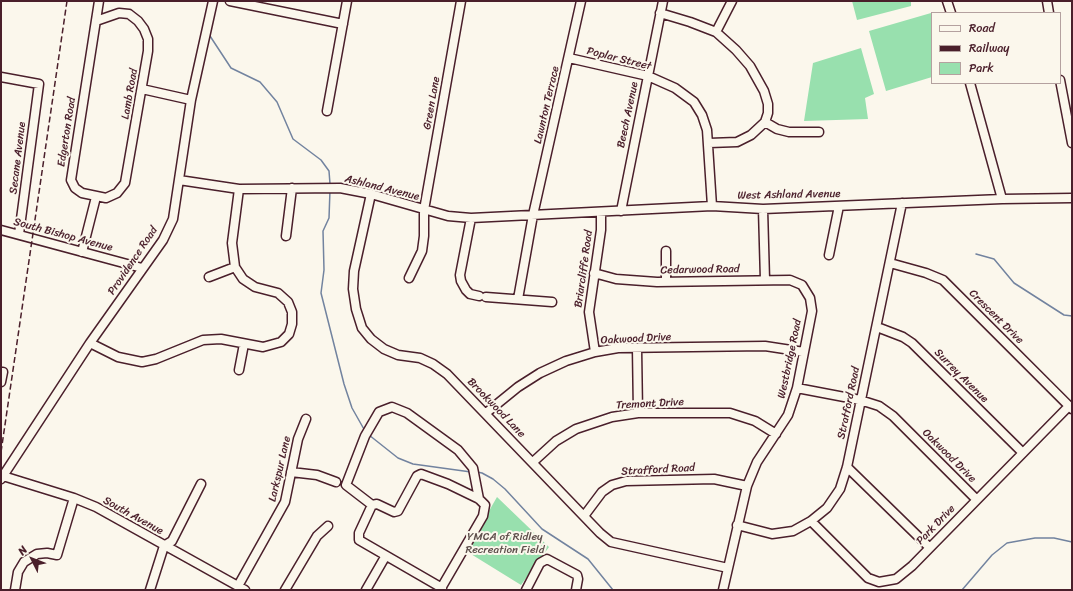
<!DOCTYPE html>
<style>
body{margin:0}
#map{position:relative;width:1073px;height:591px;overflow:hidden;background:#fbf7ec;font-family:Sriracha,sans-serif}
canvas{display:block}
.frame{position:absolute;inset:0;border:2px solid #4a1f2b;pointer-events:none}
.legend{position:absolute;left:931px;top:12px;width:130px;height:72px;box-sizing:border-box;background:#fbf7ec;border:1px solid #b4a19f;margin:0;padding:5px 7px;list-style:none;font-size:12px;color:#4a1f2b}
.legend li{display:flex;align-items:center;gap:8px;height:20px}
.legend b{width:20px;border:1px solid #b4a19f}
.north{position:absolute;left:12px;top:539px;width:40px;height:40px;-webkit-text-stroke:3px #fbf7ec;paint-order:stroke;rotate:312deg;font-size:11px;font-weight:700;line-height:16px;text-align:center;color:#4a1f2b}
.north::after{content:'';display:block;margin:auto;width:14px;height:18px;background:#4a1f2b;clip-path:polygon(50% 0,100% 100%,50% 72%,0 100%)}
</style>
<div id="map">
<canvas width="1073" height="591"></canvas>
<div class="frame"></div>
<ul class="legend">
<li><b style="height:5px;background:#fbf7ec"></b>Road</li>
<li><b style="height:5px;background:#4a1f2b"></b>Railway</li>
<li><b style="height:11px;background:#98e0ae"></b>Park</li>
</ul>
<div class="north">N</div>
</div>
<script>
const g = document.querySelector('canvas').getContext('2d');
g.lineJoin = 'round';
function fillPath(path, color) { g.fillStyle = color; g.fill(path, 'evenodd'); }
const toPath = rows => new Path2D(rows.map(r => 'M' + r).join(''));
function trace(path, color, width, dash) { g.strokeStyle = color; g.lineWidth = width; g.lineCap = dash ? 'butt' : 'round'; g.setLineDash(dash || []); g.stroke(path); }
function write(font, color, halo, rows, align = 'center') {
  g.font = font + ' Sriracha,sans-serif'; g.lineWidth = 4; g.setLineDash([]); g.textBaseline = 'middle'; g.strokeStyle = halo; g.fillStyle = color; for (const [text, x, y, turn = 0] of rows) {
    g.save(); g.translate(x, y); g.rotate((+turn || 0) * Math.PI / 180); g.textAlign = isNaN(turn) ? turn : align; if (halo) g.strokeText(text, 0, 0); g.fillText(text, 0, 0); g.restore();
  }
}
fillPath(toPath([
 [852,1,911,1,911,6,857,20],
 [931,13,932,77,886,91,869,31],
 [861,48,874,94,865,98,868,119,804,121,813,63],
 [497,497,549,547,521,585,466,551]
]), '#98e0ae');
trace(toPath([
 [210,36,231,68,260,82,277,102,293,139,321,160,329,171,330,184],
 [330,190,329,218,323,231,324,270,321,293,344,384,352,408,365,431],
 [976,254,994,259,1014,283,1064,315,1072,316],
 [369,435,398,458,413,464,471,472],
 [477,472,482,473,493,479,505,489,542,529,588,559,613,590],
 [962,590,992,555,1007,543,1035,538,1054,538,1072,542]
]), '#72839f', 1.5);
const minor = toPath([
 [230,1,343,24],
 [947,1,951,13],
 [1047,1,1049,13],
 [660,13,690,22,716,32,736,50,750,66,764,91,768,104,768,113,765,122,751,135,737,142,709,143],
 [96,21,119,13,129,14,138,21,144,29,148,39,148,51,125,183,117,193,106,198,82,193,75,188,71,180,99,1],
 [716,32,732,1],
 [569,58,648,76,675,88,694,102,702,115,707,130,712,206],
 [1,77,39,84,19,234],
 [1060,80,1072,143],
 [970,83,1002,199],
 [142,89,191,100],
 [327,111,347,1],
 [765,122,777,129,789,132,819,132],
 [179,180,239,189,340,188,371,194,448,216,471,218,712,206,763,209,1002,199,1072,198],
 [371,194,354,271,353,289,356,309,362,328,371,339,384,349,398,355,420,358,433,364,447,374,600,533,611,542,728,568],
 [763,209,765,280],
 [621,211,663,1],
 [471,218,460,275,461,281,466,290,470,294,479,296],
 [1,230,142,268],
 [286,236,292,188],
 [666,251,666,282],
 [82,252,96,197],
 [829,255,839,206],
 [890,263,926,273,943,280,1072,409],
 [594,273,616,279,657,282,790,280,802,285,810,298,812,311,797,388,788,415,757,462,747,486,723,590],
 [209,277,235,267],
 [409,278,422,251,424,236,424,210,461,1],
 [486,297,552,302],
 [518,299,533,215,581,1],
 [877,327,903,337,912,343,1023,453],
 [90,343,118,357,142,362,156,359,203,340,221,339,263,347,281,342,289,334,292,324,292,312,288,302,278,293,255,287,243,279,235,267,232,243,239,189],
 [637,348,638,413],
 [595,352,589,312,601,230,601,212],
 [239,370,244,344],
 [1,372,3,372,1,382],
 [797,388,860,400,879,406,893,416,976,499],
 [486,413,518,387,540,373,566,361,595,352,618,348,765,346,804,352],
 [533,462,556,441,576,429,612,417,638,413,730,413,755,421,776,434],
 [847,467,929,547],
 [291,472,317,475,336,482],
 [3,476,74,498,96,507,245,590],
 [1,479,90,343,163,240,173,219,191,100,213,1],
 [372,505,346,485,365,436,379,412,392,407,407,413,458,450,473,468,479,499],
 [372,505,377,504,394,512,398,511,417,476,421,474,448,484,479,499,485,505,483,516,440,590],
 [372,505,359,533,359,540,442,588],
 [584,516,602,492,612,485,626,481,714,479,747,486],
 [811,521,868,578,879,582,896,579,912,566,1069,406],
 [737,525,772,534,793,531,811,521,827,508,840,489,847,467,902,203],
 [164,546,172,541,201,484],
 [238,586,285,502,298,439,306,419],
 [15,590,18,572,24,562,37,554,47,553,57,555,74,498],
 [150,590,164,546],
 [285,590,317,536,328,526],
 [366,590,385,557],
 [526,590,540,563,547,559,577,575,578,579,576,590]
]);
trace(minor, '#4a1f2b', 11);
trace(minor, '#fbf7ec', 8);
trace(toPath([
 [1,452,67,1]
]), '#4a1f2b', 1.5, [6, 3]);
write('11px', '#4a1f2b', '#fbf7ec', [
 ["Poplar Street",619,59,14],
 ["Lamb Road",130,94,-80],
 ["Green Lane",432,103,-80],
 ["Lawnton Terrace",547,105,-77],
 ["Beech Avenue",628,115,-78],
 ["Edgerton Road",67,132,-81],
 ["Secane Avenue",18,158,-83],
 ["Ashland Avenue",382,188,14],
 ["West Ashland Avenue",789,195,-1],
 ["South Bishop Avenue",63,235,15],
 ["Providence Road",133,261,-56],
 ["Briarcliffe Road",584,269,-82],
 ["Cedarwood Road",700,270,-1],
 ["Crescent Drive",996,317,45],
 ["Oakwood Drive",636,339,-3],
 ["Westbridge Road",790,359,-78],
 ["Surrey Avenue",961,376,45],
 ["Stratford Road",849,403,-78],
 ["Tremont Drive",650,404,-3],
 ["Brookwood Lane",496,408,46],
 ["Oakwood Drive",949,456,45],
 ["Larkspur Lane",280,469,-77],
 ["Strafford Road",658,470,-3],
 ["South Avenue",133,516,29],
 ["Park Drive",936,525,-46]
]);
write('11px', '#5e4f4c', '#fbf7ec', [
 ["YMCA of Ridley",505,537],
 ["Recreation Field",505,550]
]);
</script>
